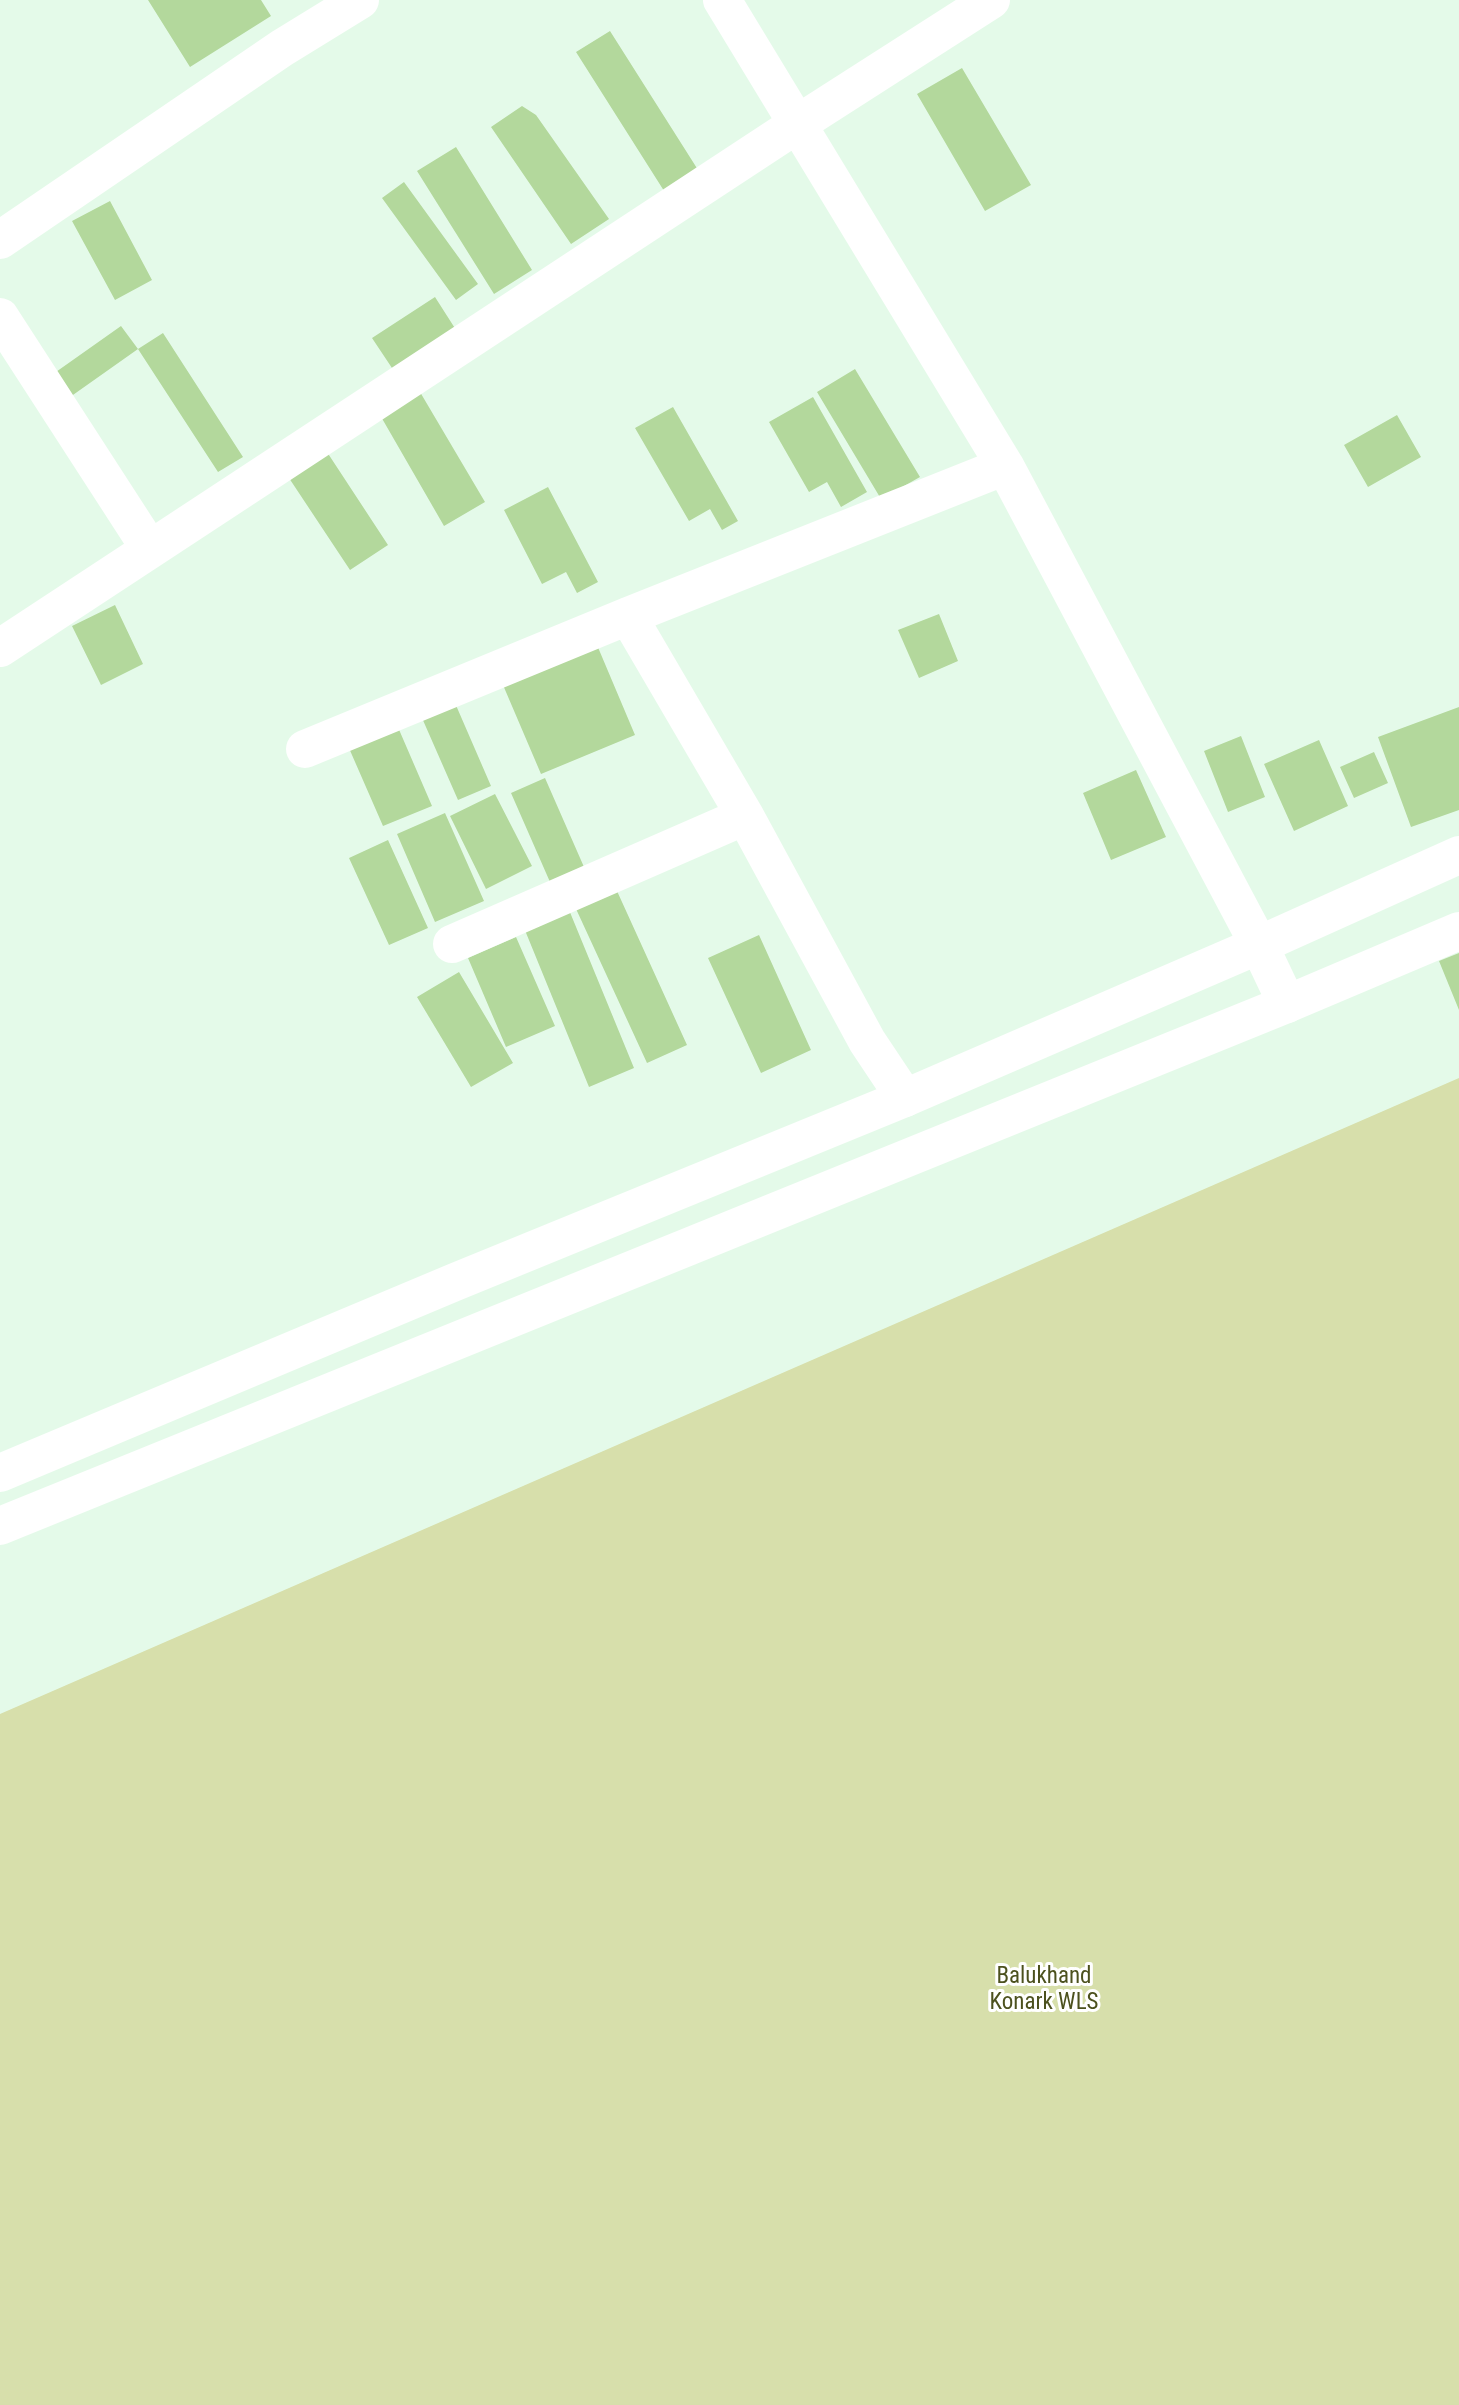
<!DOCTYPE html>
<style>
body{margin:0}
canvas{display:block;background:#e4fae9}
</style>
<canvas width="1459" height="2405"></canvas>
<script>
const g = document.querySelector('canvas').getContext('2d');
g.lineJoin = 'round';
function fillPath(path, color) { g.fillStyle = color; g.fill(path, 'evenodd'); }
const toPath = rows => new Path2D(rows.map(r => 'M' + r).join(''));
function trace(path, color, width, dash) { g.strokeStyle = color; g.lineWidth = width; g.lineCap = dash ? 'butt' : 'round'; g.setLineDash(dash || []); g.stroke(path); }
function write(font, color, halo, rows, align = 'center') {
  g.font = font + ' "Roboto Condensed",sans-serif'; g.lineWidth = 6; g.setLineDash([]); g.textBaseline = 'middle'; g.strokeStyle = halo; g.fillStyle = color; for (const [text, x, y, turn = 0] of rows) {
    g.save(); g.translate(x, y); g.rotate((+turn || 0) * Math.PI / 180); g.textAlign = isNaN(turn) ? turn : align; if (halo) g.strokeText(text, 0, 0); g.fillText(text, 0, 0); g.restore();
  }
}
fillPath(toPath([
 [1459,1078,1459,2405,0,2405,0,1714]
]), '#d7dfab');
fillPath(toPath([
 [148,0,261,0,271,16,190,67],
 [610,31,700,173,666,194,576,52],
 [962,68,1031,185,985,211,917,94],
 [522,106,536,115,609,219,571,244,491,127],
 [456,147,532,270,494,294,417,171],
 [404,182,478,284,456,300,382,198],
 [110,201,152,280,115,300,72,221],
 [435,297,458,333,396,374,372,338],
 [121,326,138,349,63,402,46,379],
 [163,333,243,457,218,472,138,349],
 [855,369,920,477,881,499,817,392],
 [420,392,485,502,444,526,380,415],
 [813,397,867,492,841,507,827,482,809,492,769,422],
 [673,407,738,521,722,530,710,509,689,521,635,428],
 [1397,415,1421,457,1368,487,1344,445],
 [327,452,388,545,350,570,289,478],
 [548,487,598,582,577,593,566,572,542,584,504,510],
 [115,605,143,664,101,685,72,626],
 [939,614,958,661,919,678,898,630],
 [597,645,635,735,541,774,503,685],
 [455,703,491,786,458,800,422,718],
 [1459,707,1459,810,1411,827,1378,737],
 [394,718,432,806,383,826,345,739],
 [1241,736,1265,797,1228,812,1204,751],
 [1319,740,1348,806,1294,831,1264,764],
 [1374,752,1388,783,1354,798,1340,767],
 [1136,770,1166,837,1111,860,1083,793],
 [545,778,584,867,550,882,511,793],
 [495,794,532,866,486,889,450,816],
 [445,813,484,901,435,922,397,834],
 [388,840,428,928,389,945,349,858],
 [612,880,687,1045,647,1063,571,898],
 [567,905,634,1068,589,1087,522,923],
 [759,935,811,1050,761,1073,708,958],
 [516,937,555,1026,506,1047,468,958],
 [1459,953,1459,1010,1439,961],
 [459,972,513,1063,471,1087,417,997]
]), '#b3d89c');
trace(toPath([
 [722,0,1005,466,1259,945,1287,1004],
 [0,240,282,48,360,0],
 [0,317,150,549],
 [628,616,745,816,867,1041,905,1098],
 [0,648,799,123,991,0],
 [305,749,628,616,1005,466],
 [452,944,745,816]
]), '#fff', 38);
trace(toPath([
 [0,1473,455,1282,905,1098,1259,945,1459,855],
 [0,1526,1287,1004,1459,931]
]), '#fff', 38);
write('23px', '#4c511e', '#fff', [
 ["Balukhand",1044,1977],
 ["Konark WLS",1044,2003]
]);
</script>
